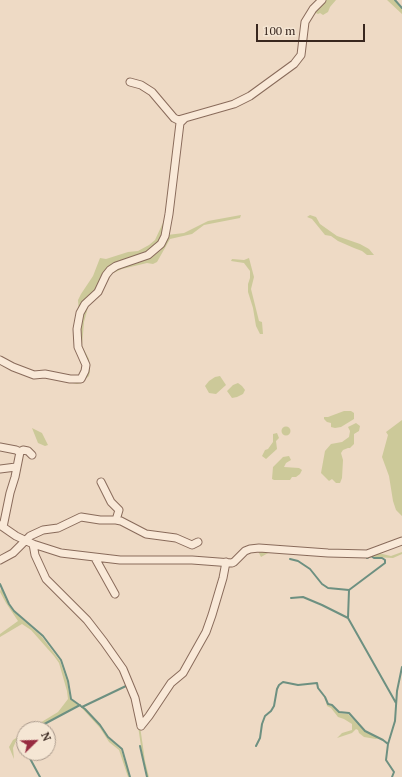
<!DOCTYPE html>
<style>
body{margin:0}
#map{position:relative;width:402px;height:777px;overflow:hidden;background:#eedac5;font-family:"PT Serif",serif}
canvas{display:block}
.north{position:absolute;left:16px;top:721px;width:40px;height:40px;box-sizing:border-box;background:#f5e6d4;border:1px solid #aa9a8c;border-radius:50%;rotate:67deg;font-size:11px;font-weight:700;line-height:16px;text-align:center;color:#39271f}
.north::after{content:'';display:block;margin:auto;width:14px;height:18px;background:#972b40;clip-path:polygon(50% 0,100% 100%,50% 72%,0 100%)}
.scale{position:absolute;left:256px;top:24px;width:109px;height:18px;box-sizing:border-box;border:2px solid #39271f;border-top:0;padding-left:5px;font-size:12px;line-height:14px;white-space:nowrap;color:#39271f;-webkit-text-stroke:3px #f5e6d4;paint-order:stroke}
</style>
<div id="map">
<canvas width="402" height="777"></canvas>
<div class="north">N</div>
<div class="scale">100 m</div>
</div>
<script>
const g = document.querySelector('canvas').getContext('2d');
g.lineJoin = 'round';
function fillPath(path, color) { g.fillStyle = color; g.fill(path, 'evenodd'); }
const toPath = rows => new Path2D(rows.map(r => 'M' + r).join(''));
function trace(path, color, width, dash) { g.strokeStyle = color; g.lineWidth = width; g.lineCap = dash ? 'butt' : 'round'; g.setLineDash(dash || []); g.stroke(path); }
fillPath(toPath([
 [325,0,336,0,330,7,328,12,323,15,320,13,318,14,316,13,312,16],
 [387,0,394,0,402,9,402,14],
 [167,214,162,238,151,252,120,262,79,313,78,300,81,294,93,276,100,258,106,259,128,252,138,251,149,245,155,240],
 [241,215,240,218,204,225,192,234,170,239,157,262,153,264,147,263,122,269,109,275,122,267,153,256,161,250,167,235,184,233,208,221],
 [310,215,316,217,320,224,337,236,360,244,369,249,374,255,367,255,362,251,354,248,338,241,331,236,325,235,312,219,307,217],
 [249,258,254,277,251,289,259,321,262,322,263,334,260,334,256,326,253,308,248,292,248,284,250,278,250,271,244,263,231,261,232,259,244,260],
 [88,307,84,322,82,346,89,359,90,371,89,376,81,383,77,384,58,380,50,376,70,381,86,374,81,351,78,330,83,313],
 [220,376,226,385,216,394,209,393,205,386,209,381,215,377],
 [238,383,242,386,245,390,243,394,237,397,232,398,227,391,233,385],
 [344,411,351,411,354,413,354,419,341,427,335,428,331,427,331,423,327,422,324,419,324,417,328,417],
 [402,420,402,516,396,510,393,501,389,476,382,457,388,435,386,432],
 [356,423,360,426,359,431,354,434,354,444,350,448,348,448,343,450,341,453,343,460,342,478,340,483,336,483,332,479,329,481,321,473,325,451,331,444,342,442,349,437,350,431,348,427],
 '281.5 431a4.5 4.5 0 1 1 9 0a4.5 4.5 0 1 1-9 0Z',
 [32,428,42,433,48,445,45,446,38,443],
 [277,433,279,438,276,441,277,449,266,459,262,456,265,450,268,449,273,442,273,434],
 [289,456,291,460,286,463,284,467,299,468,302,470,300,474,296,477,292,477,290,480,274,480,272,479,273,467,283,457],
 [257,549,374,552,391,556,402,552,402,554,393,558,374,557,371,555,365,558,296,553,270,552,261,557],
 [1,588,8,604,13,611,42,637,60,661,67,681,70,699,78,705,34,729,30,729,58,712,68,699,67,691,59,663,54,656,31,630,22,624,0,637,0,634,18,621,6,603,0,592],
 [325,698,328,705,332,706,339,713,348,714,365,732,379,738,376,739,364,737,359,733,358,730,356,729,352,733,337,738,342,733,352,730,352,724,344,719,338,717,331,708,327,706],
 [80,706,85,709,100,726,108,738,121,750,130,777,128,777,119,750,109,742,100,728],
 [138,726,140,726,145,761,149,777,147,777,144,766],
 [24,733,24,736,16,741,13,748,14,759,9,747,13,740]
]), '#ccc999');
trace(toPath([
 [395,0,402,8],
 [367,558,371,556,374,558,382,558,385,560,385,563,349,590,348,618,396,703],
 [290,559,298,561,310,569,322,584,328,588,349,590],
 [0,584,9,604,14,611,43,636,61,660,68,681,71,699,85,709,100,725,108,737,122,749,130,777],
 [291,598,303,597,322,605,348,618],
 [82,707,126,686,128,687],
 [35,729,80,705],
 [24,737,22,738,24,746],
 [140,746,147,777],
 [256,746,260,738,262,724,265,716,271,711,274,706,277,689,279,685,283,682,298,685,317,683,318,688,325,697,328,704,332,705,339,712,349,713,365,731,383,740,388,744],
 [27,753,40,777],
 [392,777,394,772,386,760,388,744,395,721,397,691,402,667]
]), '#6d9081', 2);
const street = toPath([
 [130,82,141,85,152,92,174,118,178,120,185,118],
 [0,360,13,367,34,375,45,374,70,379,81,379,85,371,86,365,78,347,77,329,80,313,85,304,98,292,106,275,110,270,116,266,148,255,161,244,165,236,169,214,180,123,185,118,234,104,250,96,294,64,301,55,305,22,313,9,322,0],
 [0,447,16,450,20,452],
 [0,469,16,467],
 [101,482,111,502,119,510,116,520],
 [0,525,16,536,33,544,61,553,120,560,192,560,232,563,234,562,245,551,250,549,259,548,328,553,367,554,402,541],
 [3,527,10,493,15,477,20,452,23,450,28,451,32,455],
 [33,544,35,555,46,579,87,620,104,642,123,669,135,698,141,726],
 [95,558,115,594],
 [0,560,13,553,30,536,43,530,58,528,81,517,100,520,116,520,121,521,146,534,176,538,192,545,198,542],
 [141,726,149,716,171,683,183,673,206,632,212,615,223,578,226,562]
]);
trace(street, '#896b5b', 9);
trace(street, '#f9e9d8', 7);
</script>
